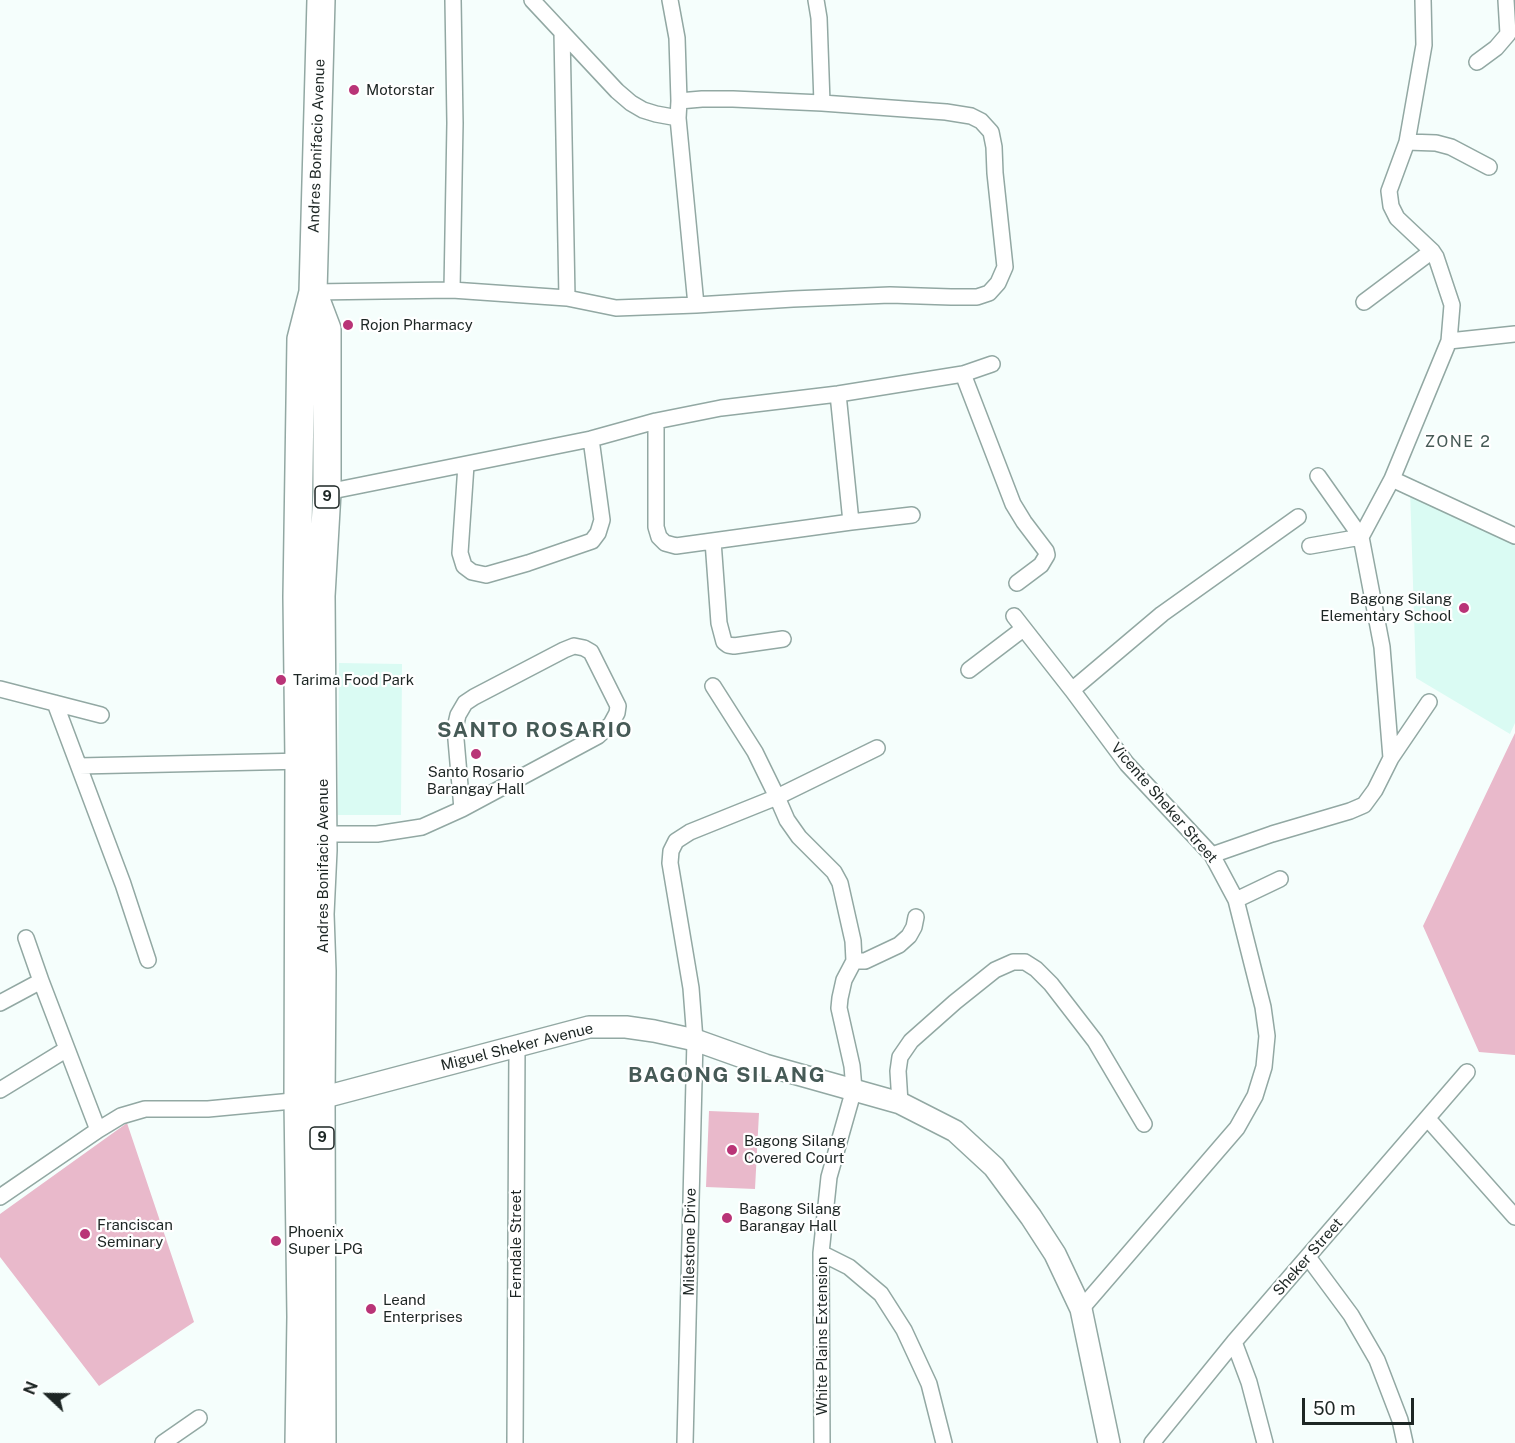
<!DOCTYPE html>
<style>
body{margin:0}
#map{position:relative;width:1515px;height:1443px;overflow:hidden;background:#f5fefc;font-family:"Public Sans",sans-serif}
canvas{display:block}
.north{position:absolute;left:18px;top:1365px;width:60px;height:60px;-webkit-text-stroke:4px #fff;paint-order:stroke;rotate:292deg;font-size:16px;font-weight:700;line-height:24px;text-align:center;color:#1d2624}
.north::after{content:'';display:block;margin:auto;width:21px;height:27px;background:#1d2624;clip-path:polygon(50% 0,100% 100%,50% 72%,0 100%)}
.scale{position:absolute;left:1302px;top:1398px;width:112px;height:27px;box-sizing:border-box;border:3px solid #1d2624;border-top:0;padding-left:8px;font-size:18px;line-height:21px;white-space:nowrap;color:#1d2624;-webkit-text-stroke:4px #fff;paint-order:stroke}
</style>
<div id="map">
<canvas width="1515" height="1443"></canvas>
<div class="north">N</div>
<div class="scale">50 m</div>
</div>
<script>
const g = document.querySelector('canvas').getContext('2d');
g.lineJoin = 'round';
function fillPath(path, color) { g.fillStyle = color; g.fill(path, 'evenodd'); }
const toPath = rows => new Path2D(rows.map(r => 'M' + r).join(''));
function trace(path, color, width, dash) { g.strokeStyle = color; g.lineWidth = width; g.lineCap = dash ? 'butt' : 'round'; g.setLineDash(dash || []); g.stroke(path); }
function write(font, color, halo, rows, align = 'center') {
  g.font = font + ' "Public Sans",sans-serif'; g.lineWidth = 4.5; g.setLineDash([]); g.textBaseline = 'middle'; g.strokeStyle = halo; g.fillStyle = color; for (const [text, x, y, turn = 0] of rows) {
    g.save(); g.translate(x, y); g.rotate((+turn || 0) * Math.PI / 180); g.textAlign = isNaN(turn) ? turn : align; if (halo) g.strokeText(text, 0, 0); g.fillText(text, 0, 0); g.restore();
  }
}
fillPath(toPath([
 [1410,489,1515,538,1515,723,1510,734,1416,678],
 [339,663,402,664,401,815,338,815]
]), '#dafbf3');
fillPath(toPath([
 [1515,733,1515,1055,1479,1052,1423,926],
 [709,1111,759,1113,755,1189,706,1187],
 [127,1123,194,1322,99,1386,0,1257,0,1214]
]), '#e9b9cb');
const street = toPath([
 [532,0,617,91,631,103,643,110,656,114,678,118],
 [670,0,677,38,679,101],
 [816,0,819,18,822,103],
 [562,32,567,298],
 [1477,62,1496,48,1508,34,1506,0],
 [1407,142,1436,143,1451,147,1489,167],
 [452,290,455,123,453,0],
 [313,292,452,290,567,298,616,308,696,305,793,299,890,295,951,297,977,297,989,293,998,283,1005,267,995,173,994,147,991,132,981,121,971,116,946,112,822,103,733,99,702,99,679,101,678,118,696,305],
 [1364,302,1432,251],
 [1449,341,1515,334],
 [963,374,1013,504,1024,522,1046,551,1047,555,1041,565,1017,583],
 [838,394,851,522],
 [656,421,656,527,659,537,665,543,676,546,851,522,912,515],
 [466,465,460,553,464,566,472,572,486,575,528,563,592,541,598,533,602,520,591,439],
 [1392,479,1515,536],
 [327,492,591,439,656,421,721,408,838,394,963,374,992,364],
 [713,541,719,623,724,642,728,645,734,646,783,639],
 [1310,546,1361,537,1318,476],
 [1014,616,1072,690,1127,764,1212,855,1236,900,1263,1007,1267,1036,1264,1067,1255,1096,1237,1128,1081,1309],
 [969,670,1023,629],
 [0,689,101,715],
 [1072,690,1162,614,1298,517],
 [55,703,123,884,148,960],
 [1391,758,1429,702],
 [79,766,305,761],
 [324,834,377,834,422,827,462,809,598,736,611,724,617,713,618,706,591,652,584,648,574,646,564,650,474,697,465,703,458,715,455,728,462,809],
 [1212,855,1272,834,1350,811,1364,805,1375,790,1391,758,1382,647,1361,537,1392,479,1449,341,1452,305,1436,257,1432,251,1397,218,1391,206,1389,191,1407,142,1424,45,1423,0],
 [1236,900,1280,879],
 [26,938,41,981,98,1130],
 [854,961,853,941,840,883,834,872,799,837,787,820,777,797,877,748],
 [0,1003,41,981],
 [0,1090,67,1049],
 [900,1103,898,1071,900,1057,911,1041,955,1002,995,970,1013,962,1025,962,1036,969,1051,984,1095,1041,1144,1124],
 [1428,1119,1515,1217],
 [0,1197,98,1130,121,1116,145,1109,208,1109,303,1100],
 [821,1253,849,1267,881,1294,904,1330,929,1384,944,1443],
 [1308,1257,1351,1315,1377,1360,1400,1420,1405,1443],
 [1234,1342,1249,1382,1265,1443],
 [163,1443,199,1418],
 [515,1443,517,1046],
 [685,1443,695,1040,691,988,670,863,671,851,676,841,690,832,777,797,755,752,713,686],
 [822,1443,821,1253,829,1177,854,1089,852,1066,839,1008,840,998,844,980,854,961,865,961,899,945,909,936,914,927,916,917],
 [1152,1443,1234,1342,1467,1072]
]);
const secondary = toPath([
 [321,1098,589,1027,626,1027,654,1031,695,1040,765,1065,900,1103,955,1131,994,1167,1031,1217,1055,1254,1081,1309,1109,1443]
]);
const highway = toPath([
 [313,292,327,329,327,492,321,596,323,850,320,914,322,971,321,1098,322,1443],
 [299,1443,301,1317,298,1100,299,761,297,597,301,339,313,292,321,0]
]);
trace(street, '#92a8a3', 18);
trace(secondary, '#92a8a3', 24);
trace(highway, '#92a8a3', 30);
trace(street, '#fff', 15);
trace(secondary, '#fff', 21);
trace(highway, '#fff', 27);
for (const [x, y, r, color] of [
 [354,90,6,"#b93477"],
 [348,325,6,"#b93477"],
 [1464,608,6,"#b93477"],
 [281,680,6,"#b93477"],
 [476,754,6,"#b93477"],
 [732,1150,6,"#b93477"],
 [727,1218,6,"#b93477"],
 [85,1234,6,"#b93477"],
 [276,1241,6,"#b93477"],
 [371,1309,6,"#b93477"]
]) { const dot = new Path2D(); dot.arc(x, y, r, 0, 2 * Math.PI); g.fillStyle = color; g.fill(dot); trace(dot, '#fff', 2); }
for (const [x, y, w] of [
 [327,497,24],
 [322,1138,24]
]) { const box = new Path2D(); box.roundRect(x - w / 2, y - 11, w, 22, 4.5); g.fillStyle = '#fff'; g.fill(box); trace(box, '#1d2624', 1.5); }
write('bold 14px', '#1d2624', null, [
 ["9",327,497],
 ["9",322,1138]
]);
write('15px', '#1d2624', '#fff', [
 ["Motorstar",366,90],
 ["Rojon Pharmacy",360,325],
 ["Bagong Silang",1452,599,"right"],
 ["Elementary School",1452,616,"right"],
 ["Tarima Food Park",293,680],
 ["Santo Rosario",476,772,"center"],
 ["Barangay Hall",476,789,"center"],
 ["Bagong Silang",744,1141],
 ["Covered Court",744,1158],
 ["Bagong Silang",739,1209],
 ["Barangay Hall",739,1226],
 ["Franciscan",97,1225],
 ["Seminary",97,1242],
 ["Phoenix",288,1232],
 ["Super LPG",288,1249],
 ["Leand",383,1300],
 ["Enterprises",383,1317]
], 'left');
write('15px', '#1d2624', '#fff', [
 ["Andres Bonifacio Avenue",317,146,-88],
 ["Vicente Sheker Street",1164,803,49],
 ["Andres Bonifacio Avenue",323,866,-90],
 ["Miguel Sheker Avenue",517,1047,-14],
 ["Milestone Drive",690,1242,-89],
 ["Ferndale Street",516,1244,-90],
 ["Sheker Street",1308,1257,-49],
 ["White Plains Extension",822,1336,-90]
]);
g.letterSpacing = '1.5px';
write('16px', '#465a56', '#fff', [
 ["ZONE 2",1458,442]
]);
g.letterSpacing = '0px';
g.letterSpacing = '1.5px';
write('bold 21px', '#465a56', '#fff', [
 ["SANTO ROSARIO",535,731],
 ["BAGONG SILANG",727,1076]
]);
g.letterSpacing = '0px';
</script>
